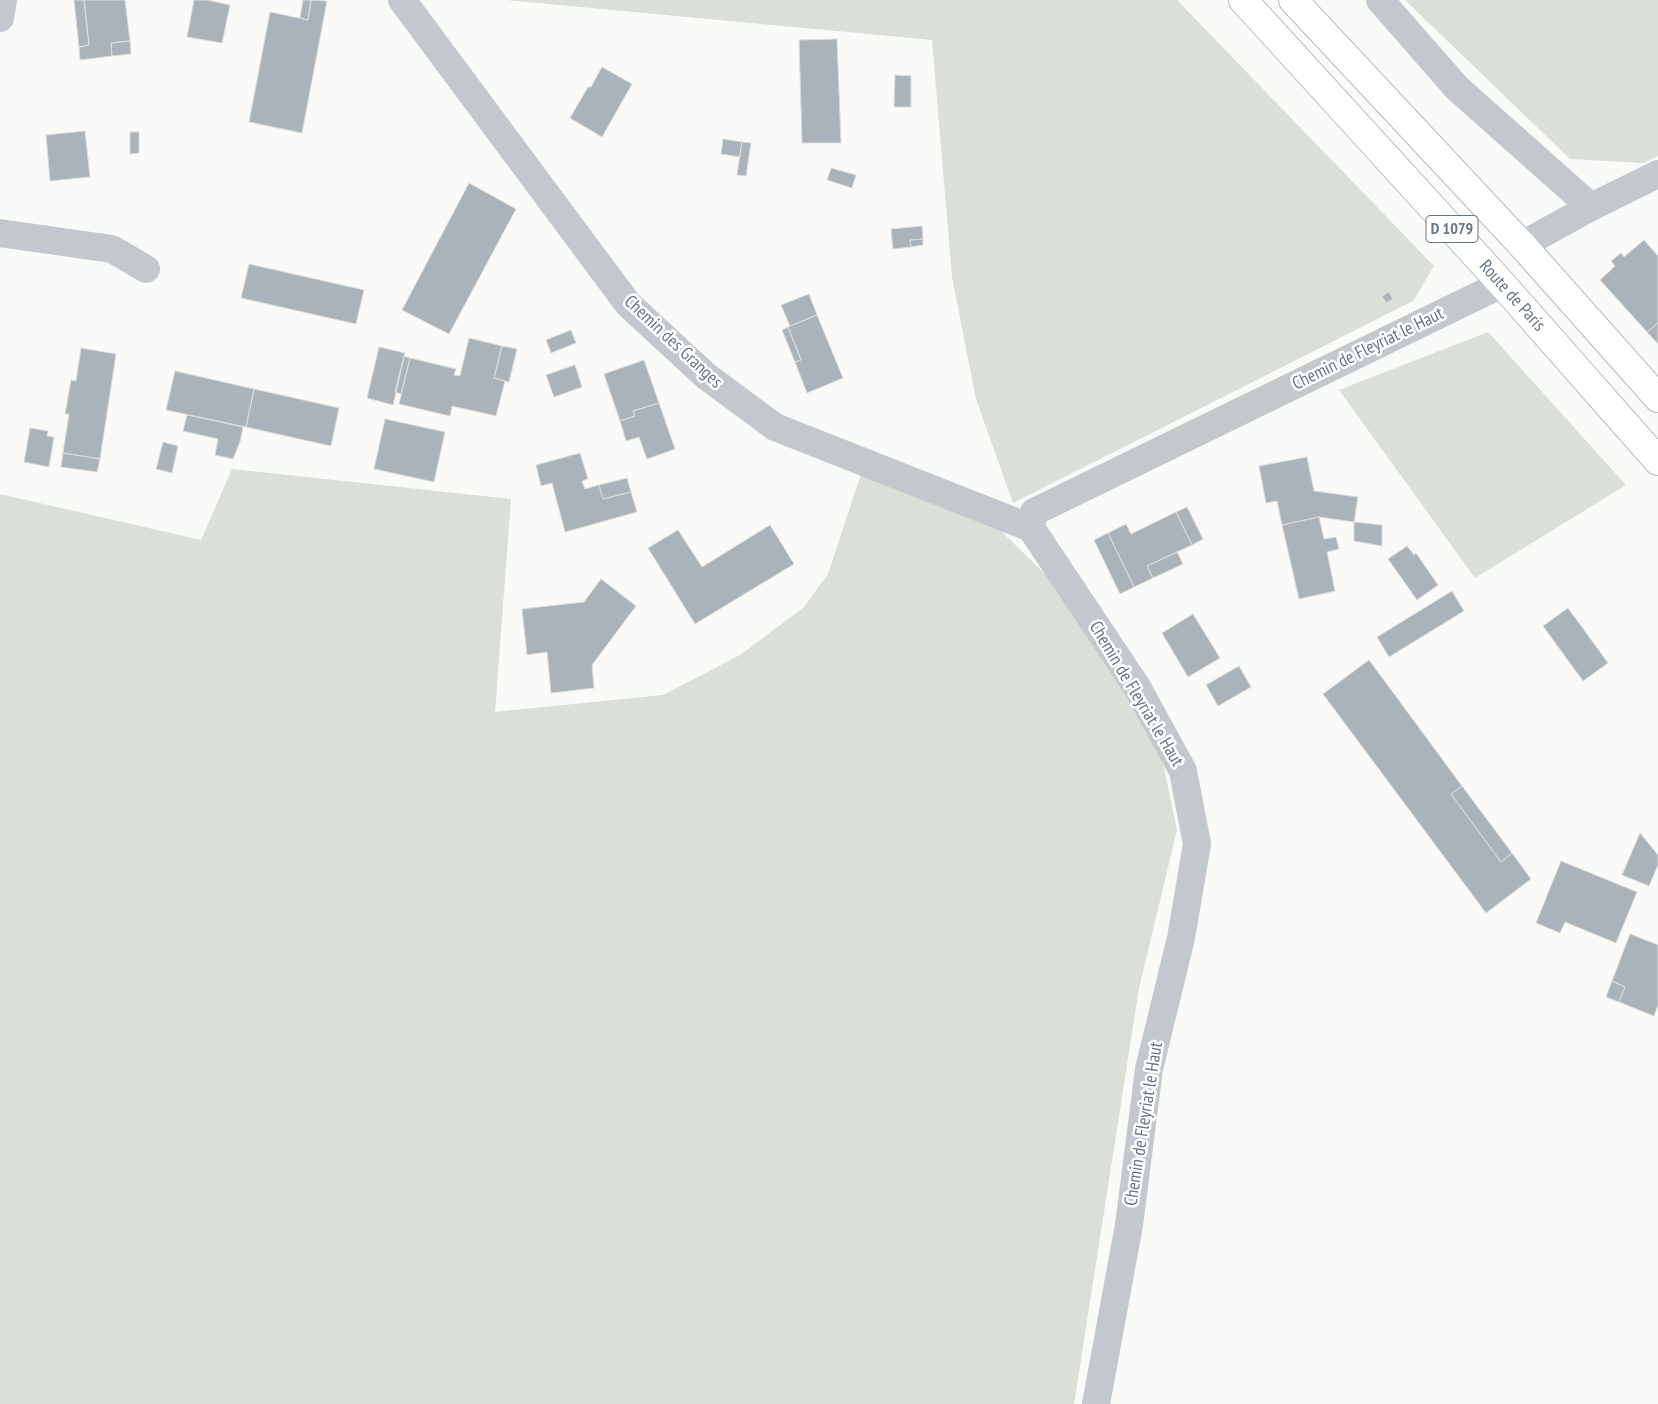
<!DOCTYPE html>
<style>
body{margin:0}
canvas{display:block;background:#fafaf8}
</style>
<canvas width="1658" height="1404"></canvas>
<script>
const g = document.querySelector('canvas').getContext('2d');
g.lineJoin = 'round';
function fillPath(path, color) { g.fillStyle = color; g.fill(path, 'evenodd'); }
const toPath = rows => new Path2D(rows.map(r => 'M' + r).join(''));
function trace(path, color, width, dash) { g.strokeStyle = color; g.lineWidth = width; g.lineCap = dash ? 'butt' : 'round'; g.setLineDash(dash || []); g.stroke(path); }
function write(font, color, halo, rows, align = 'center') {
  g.font = font + ' "PT Sans Narrow",sans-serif'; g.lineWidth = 5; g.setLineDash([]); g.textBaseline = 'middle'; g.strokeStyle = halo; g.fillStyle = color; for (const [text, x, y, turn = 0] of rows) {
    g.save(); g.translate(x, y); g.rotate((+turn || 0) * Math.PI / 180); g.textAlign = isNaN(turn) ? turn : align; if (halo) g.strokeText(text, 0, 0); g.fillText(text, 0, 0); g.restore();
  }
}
fillPath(toPath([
 [506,0,1177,0,1434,266,1413,301,1013,503,976,399,952,277,932,40],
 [1405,0,1658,0,1658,156,1644,163,1570,159],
 [1488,332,1626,485,1475,578,1339,390],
 [863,468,996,526,1056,585,1130,700,1163,763,1177,830,1139,988,1074,1404,0,1404,0,494,201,540,232,469,511,499,495,712,663,695,740,655,804,607,828,574]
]), '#dadfd7');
const building = toPath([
 [74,0,84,0,89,45,79,47,74,0],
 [84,0,125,0,130,41,111,43,112,56,80,60,79,47,89,45,84,0],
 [194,0,207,0,230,5,222,43,187,37,194,0],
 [303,0,311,0,308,20,300,18,303,0],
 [311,0,327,1,302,133,249,122,270,12,308,20,311,0],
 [837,39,841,143,802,143,799,40,837,39],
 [130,41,131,54,112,56,111,43,130,41],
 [602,67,632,84,602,137,570,118,588,87,591,87,602,67],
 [895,75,911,76,911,107,894,107,895,75],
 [85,131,90,177,50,181,46,135,85,131],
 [130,132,139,132,139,153,130,154,130,132],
 [723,139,742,142,740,157,721,154,723,139],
 [742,142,751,143,746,176,737,175,742,142],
 [831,168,856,175,852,188,827,180,831,168],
 [469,183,516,209,449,334,402,310,469,183],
 [922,226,923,239,910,240,911,247,893,249,891,229,922,226],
 [923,239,923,245,911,247,910,240,923,239],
 [1644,240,1658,256,1658,323,1647,332,1600,280,1615,266,1611,261,1621,253,1624,257,1644,240],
 [249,264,364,290,356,324,241,298,249,264],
 [1389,292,1393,299,1386,303,1382,296,1389,292],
 [809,294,817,315,790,326,781,305,809,294],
 [817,315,843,378,807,393,795,362,801,360,788,327,817,315],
 [1658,323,1658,344,1647,332,1658,323],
 [788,327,801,360,795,362,782,330,788,327],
 [571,330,576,343,551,353,546,340,571,330],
 [469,338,502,346,494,378,505,381,496,416,452,406,450,416,399,404,410,358,456,369,454,375,460,376,469,338],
 [502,346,517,349,509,382,494,378,502,346],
 [379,347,405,353,393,405,367,398,379,347],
 [81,348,116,354,100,459,63,453,69,414,65,414,71,380,76,381,81,348],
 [404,356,410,358,401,394,395,392,404,356],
 [644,360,659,403,633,411,635,416,620,421,604,374,644,360],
 [575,365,582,387,554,397,546,375,575,365],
 [175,371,254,389,246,427,166,410,175,371],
 [254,389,339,408,331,446,246,427,254,389],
 [659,403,675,449,647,459,639,437,626,441,620,421,635,416,633,411,659,403],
 [187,415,243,427,240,442,233,459,215,455,218,439,183,431,187,415],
 [385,419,445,432,434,482,374,469,385,419],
 [30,428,48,431,47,436,54,437,49,467,24,462,30,428],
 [163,442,178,446,172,473,156,469,163,442],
 [63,453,100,459,97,472,61,467,63,453],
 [580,453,588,479,582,481,585,489,599,485,603,499,631,492,637,512,565,532,552,483,541,486,536,465,580,453],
 [1307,457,1314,491,1358,497,1354,522,1319,517,1282,525,1277,501,1266,503,1259,466,1307,457],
 [627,478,631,492,603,499,599,485,627,478],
 [1187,507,1203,539,1192,545,1176,512,1187,507],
 [1176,512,1192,545,1147,566,1153,578,1134,587,1108,533,1126,524,1131,534,1176,512],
 [1319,517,1324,539,1336,537,1339,549,1327,552,1335,591,1299,599,1282,525,1319,517],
 [1354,522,1382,525,1382,546,1354,541,1354,522],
 [770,525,794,564,695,624,648,548,678,530,702,567,770,525],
 [1108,533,1134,587,1120,594,1094,540,1108,533],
 [1407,546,1414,555,1416,553,1438,585,1417,600,1388,559,1407,546],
 [1177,552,1183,564,1153,578,1147,566,1177,552],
 [601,579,636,606,592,665,594,688,551,693,547,652,527,655,522,609,584,602,601,579],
 [1452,591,1464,611,1389,657,1377,637,1452,591],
 [1568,608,1608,663,1583,681,1543,626,1568,608],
 [1193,614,1220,658,1188,677,1162,633,1193,614],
 [1369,660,1462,786,1451,794,1501,862,1512,853,1531,879,1486,913,1323,694,1369,660],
 [1239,666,1251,687,1218,706,1206,685,1239,666],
 [1462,786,1512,853,1501,862,1451,794,1462,786],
 [1640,833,1658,855,1658,865,1649,886,1622,875,1640,833],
 [1561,861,1637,892,1616,943,1565,922,1560,933,1536,923,1561,861],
 [1630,934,1658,945,1658,1005,1654,1016,1619,1002,1625,987,1612,981,1630,934],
 [1612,981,1625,987,1619,1002,1606,997,1612,981]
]);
fillPath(building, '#aab3b9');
trace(building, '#dcdcda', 1);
const primary = toPath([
 [1243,0,1502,284,1658,461],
 [1293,0,1522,245,1658,398]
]);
trace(primary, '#b5babe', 30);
trace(toPath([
 [402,0,628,304,706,376,775,427,1031,528],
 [1380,0,1457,88,1591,207],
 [0,18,3,0],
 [0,233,112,249,146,269],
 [1522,245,1591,207,1658,174],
 [1096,1404,1129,1225,1149,1069,1181,938,1197,844,1183,771,1137,687,1031,528,1034,512,1502,284]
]), '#c3c8cc', 28);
trace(primary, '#fff', 28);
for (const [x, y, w] of [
 [1452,229,52]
]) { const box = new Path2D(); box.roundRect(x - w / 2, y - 13.5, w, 27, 4); g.fillStyle = '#fff'; g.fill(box); trace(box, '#657683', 1); }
write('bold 16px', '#657683', null, [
 ["D 1079",1452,229]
]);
write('18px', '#657683', '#fff', [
 ["Route de Paris",1512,296,48],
 ["Chemin des Granges",673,342,43],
 ["Chemin de Fleyriat le Haut",1368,349,-26],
 ["Chemin de Fleyriat le Haut",1136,694,59],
 ["Chemin de Fleyriat le Haut",1144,1124,-81]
]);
</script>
